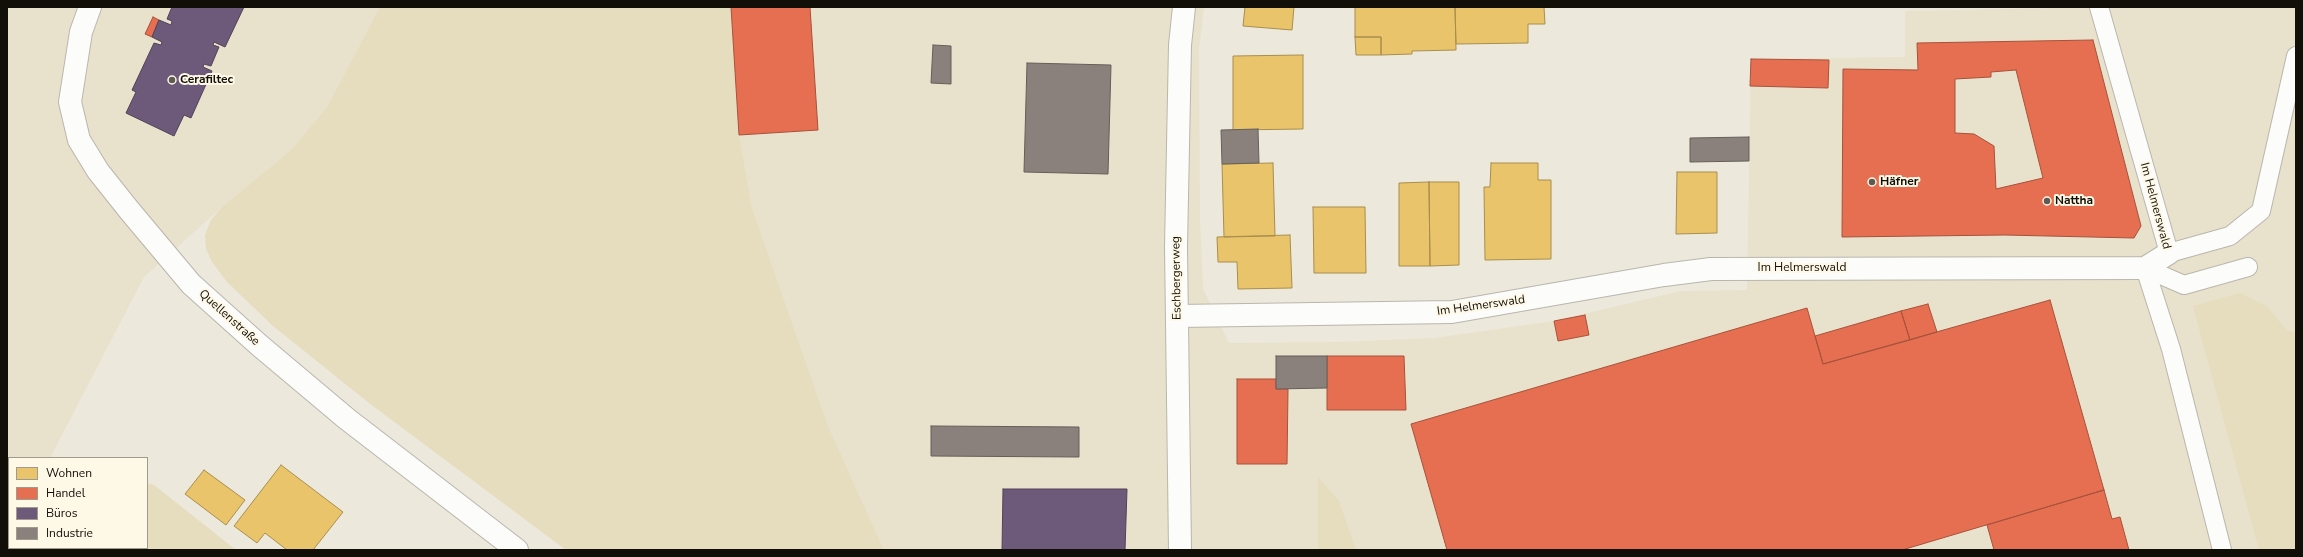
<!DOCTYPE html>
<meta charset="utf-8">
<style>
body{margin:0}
#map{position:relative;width:2303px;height:557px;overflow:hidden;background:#ece8dc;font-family:"Nunito Sans",sans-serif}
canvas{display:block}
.frame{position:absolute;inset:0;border:8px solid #120f08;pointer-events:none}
.legend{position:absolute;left:8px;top:457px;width:140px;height:92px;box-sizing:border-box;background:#fef8e7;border:1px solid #a09b8e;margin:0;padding:5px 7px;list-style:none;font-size:12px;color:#120f08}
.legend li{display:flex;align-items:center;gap:8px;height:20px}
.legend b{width:20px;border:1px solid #a09b8e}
</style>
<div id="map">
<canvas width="2303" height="557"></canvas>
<div class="frame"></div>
<ul class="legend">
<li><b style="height:11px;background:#e9c46a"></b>Wohnen</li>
<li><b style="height:11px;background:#e76f51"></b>Handel</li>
<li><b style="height:11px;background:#6d597a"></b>Büros</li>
<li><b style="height:11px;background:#8a817c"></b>Industrie</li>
</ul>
</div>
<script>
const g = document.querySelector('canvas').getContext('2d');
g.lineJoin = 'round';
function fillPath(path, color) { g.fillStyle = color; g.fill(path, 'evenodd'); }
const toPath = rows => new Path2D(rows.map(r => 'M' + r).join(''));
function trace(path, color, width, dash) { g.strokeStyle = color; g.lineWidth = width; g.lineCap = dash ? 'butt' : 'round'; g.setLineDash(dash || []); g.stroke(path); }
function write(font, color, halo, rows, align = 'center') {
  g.font = font + ' "Nunito Sans",sans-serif'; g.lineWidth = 4; g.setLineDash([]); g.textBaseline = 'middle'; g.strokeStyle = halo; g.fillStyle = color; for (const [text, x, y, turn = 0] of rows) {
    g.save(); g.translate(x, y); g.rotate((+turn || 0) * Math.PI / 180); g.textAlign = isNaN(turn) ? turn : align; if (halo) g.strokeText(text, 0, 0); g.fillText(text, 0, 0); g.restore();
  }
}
fillPath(toPath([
 [7,7,380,7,327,107,291,150,222,207,144,277,50,458,9,458,9,484,7,485],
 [731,7,1204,7,1199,49,1200,218,1203,289,1229,343,1338,342,1435,338,1554,321,1681,291,1747,290,1751,59,1905,57,1905,11,2112,7,2296,7,2296,550,884,550,828,426,752,208,739,135]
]), '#e8e1cc');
fillPath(toPath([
 [380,7,731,7,739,135,752,208,828,426,884,550,566,550,369,403,273,326,227,282,212,262,206,249,205,235,211,220,222,207,291,150,327,107],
 [2240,293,2268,307,2287,331,2296,332,2296,550,2259,550,2193,306],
 [1318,477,1339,501,1356,550,1318,550],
 [147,483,154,485,236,550,7,550,7,485,9,484,9,548,147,548]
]), '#e6dcbe');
const homes = toPath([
 [1245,7,1294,7,1292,30,1243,26,1245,7],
 [1355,7,1455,7,1456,50,1412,51,1412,54,1381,55,1381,37,1355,37,1355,7],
 [1455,7,1544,7,1545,24,1528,24,1528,43,1456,44,1455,7],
 [1355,37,1381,37,1381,55,1356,55,1355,37],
 [1303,55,1303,129,1233,130,1233,56,1303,55],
 [1273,163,1275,236,1224,237,1222,164,1273,163],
 [1491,163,1538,163,1538,180,1551,180,1551,259,1485,260,1484,187,1490,187,1491,163],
 [1677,172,1717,172,1717,233,1676,234,1677,172],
 [1429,182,1430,266,1399,266,1399,183,1429,182],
 [1429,182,1459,182,1459,265,1430,266,1429,182],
 [1313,207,1365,207,1366,273,1314,273,1313,207],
 [1290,235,1292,288,1238,289,1237,262,1218,262,1217,237,1290,235],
 [281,465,343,512,313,550,287,550,265,533,257,543,234,526,281,465],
 [204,470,245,500,226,525,185,494,204,470]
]);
fillPath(homes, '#e9c46a');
trace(homes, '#a88e4d', 1);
const shops = toPath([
 [731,7,810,7,818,130,739,135,731,7],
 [153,17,159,20,152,37,145,34,153,17],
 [2093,40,2141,226,2134,238,2005,235,1842,237,1843,69,1918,70,1917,43,2093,40],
 [2016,70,2043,178,1996,189,1994,146,1974,134,1955,133,1955,79,1991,77,1991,72,2016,70],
 [1751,59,1829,60,1828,88,1750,86,1751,59],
 [2050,300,2104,490,1902,550,1447,550,1411,424,1807,308,1823,364,2050,300],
 [1928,304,1937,332,1910,340,1901,311,1928,304],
 [1901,311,1910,340,1823,364,1815,336,1901,311],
 [1585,315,1589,335,1558,341,1554,321,1585,315],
 [1327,356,1404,356,1406,410,1327,410,1327,356],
 [1237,379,1276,379,1276,389,1288,389,1287,464,1237,464,1237,379],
 [2104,490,2112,519,2120,517,2129,550,1994,550,1987,525,2104,490]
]);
fillPath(shops, '#e76f51');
trace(shops, '#a7523b', 1);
const offices = toPath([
 [172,7,244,7,225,47,214,42,213,45,219,47,211,66,204,64,203,67,212,71,191,118,184,115,174,136,126,113,136,92,132,90,154,43,161,45,162,42,152,37,159,20,171,25,172,21,167,19,172,7],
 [1003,489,1127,489,1125,550,1002,550,1003,489]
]);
fillPath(offices, '#6d597a');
trace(offices, '#524358', 1);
const industry = toPath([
 [933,45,951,46,951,84,931,83,933,45],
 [1027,63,1111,65,1108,174,1024,172,1027,63],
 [1258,129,1259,163,1222,164,1221,130,1258,129],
 [1749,137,1749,161,1690,162,1690,138,1749,137],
 [1276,356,1327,356,1327,388,1276,389,1276,356],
 [931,426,1079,427,1079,457,931,456,931,426]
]);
fillPath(industry, '#8a817c');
trace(industry, '#665f59', 1);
const service = toPath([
 [2099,7,2169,253,2230,236,2261,211,2296,56],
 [2145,268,2171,349,2222,550],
 [2145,268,2184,285,2248,267]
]);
const minor = toPath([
 [90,7,81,32,70,102,79,140,98,171,129,210,191,284,259,345,347,419,517,550],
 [1178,316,1452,312,1664,275,1711,269,2145,268,2169,253]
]);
const tertiary = toPath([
 [1180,550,1176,247,1180,45,1184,7]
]);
trace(service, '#b9b6ad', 20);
trace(minor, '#b9b6ad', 24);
trace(tertiary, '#b9b6ad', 24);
trace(service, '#fcfcfa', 18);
trace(minor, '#fcfcfa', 22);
trace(tertiary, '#fcfcfa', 22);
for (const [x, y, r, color] of [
 [172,80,4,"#5e5b52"],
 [1872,182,4,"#5e5b52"],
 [2047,201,4,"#5e5b52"]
]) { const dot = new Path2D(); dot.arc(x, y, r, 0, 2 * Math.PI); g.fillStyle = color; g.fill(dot); trace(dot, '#fef8e7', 1.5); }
write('bold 12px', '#120f08', '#fef8e7', [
 ["Cerafiltec",180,80],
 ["Häfner",1880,182],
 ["Nattha",2055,201]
], 'left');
write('12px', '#120f08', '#fef8e7', [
 ["Im Helmerswald",2155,206,75],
 ["Im Helmerswald",1802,268],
 ["Eschbergerweg",1177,278,-91],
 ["Im Helmerswald",1481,306,-8],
 ["Quellenstraße",229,318,42]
]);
</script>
